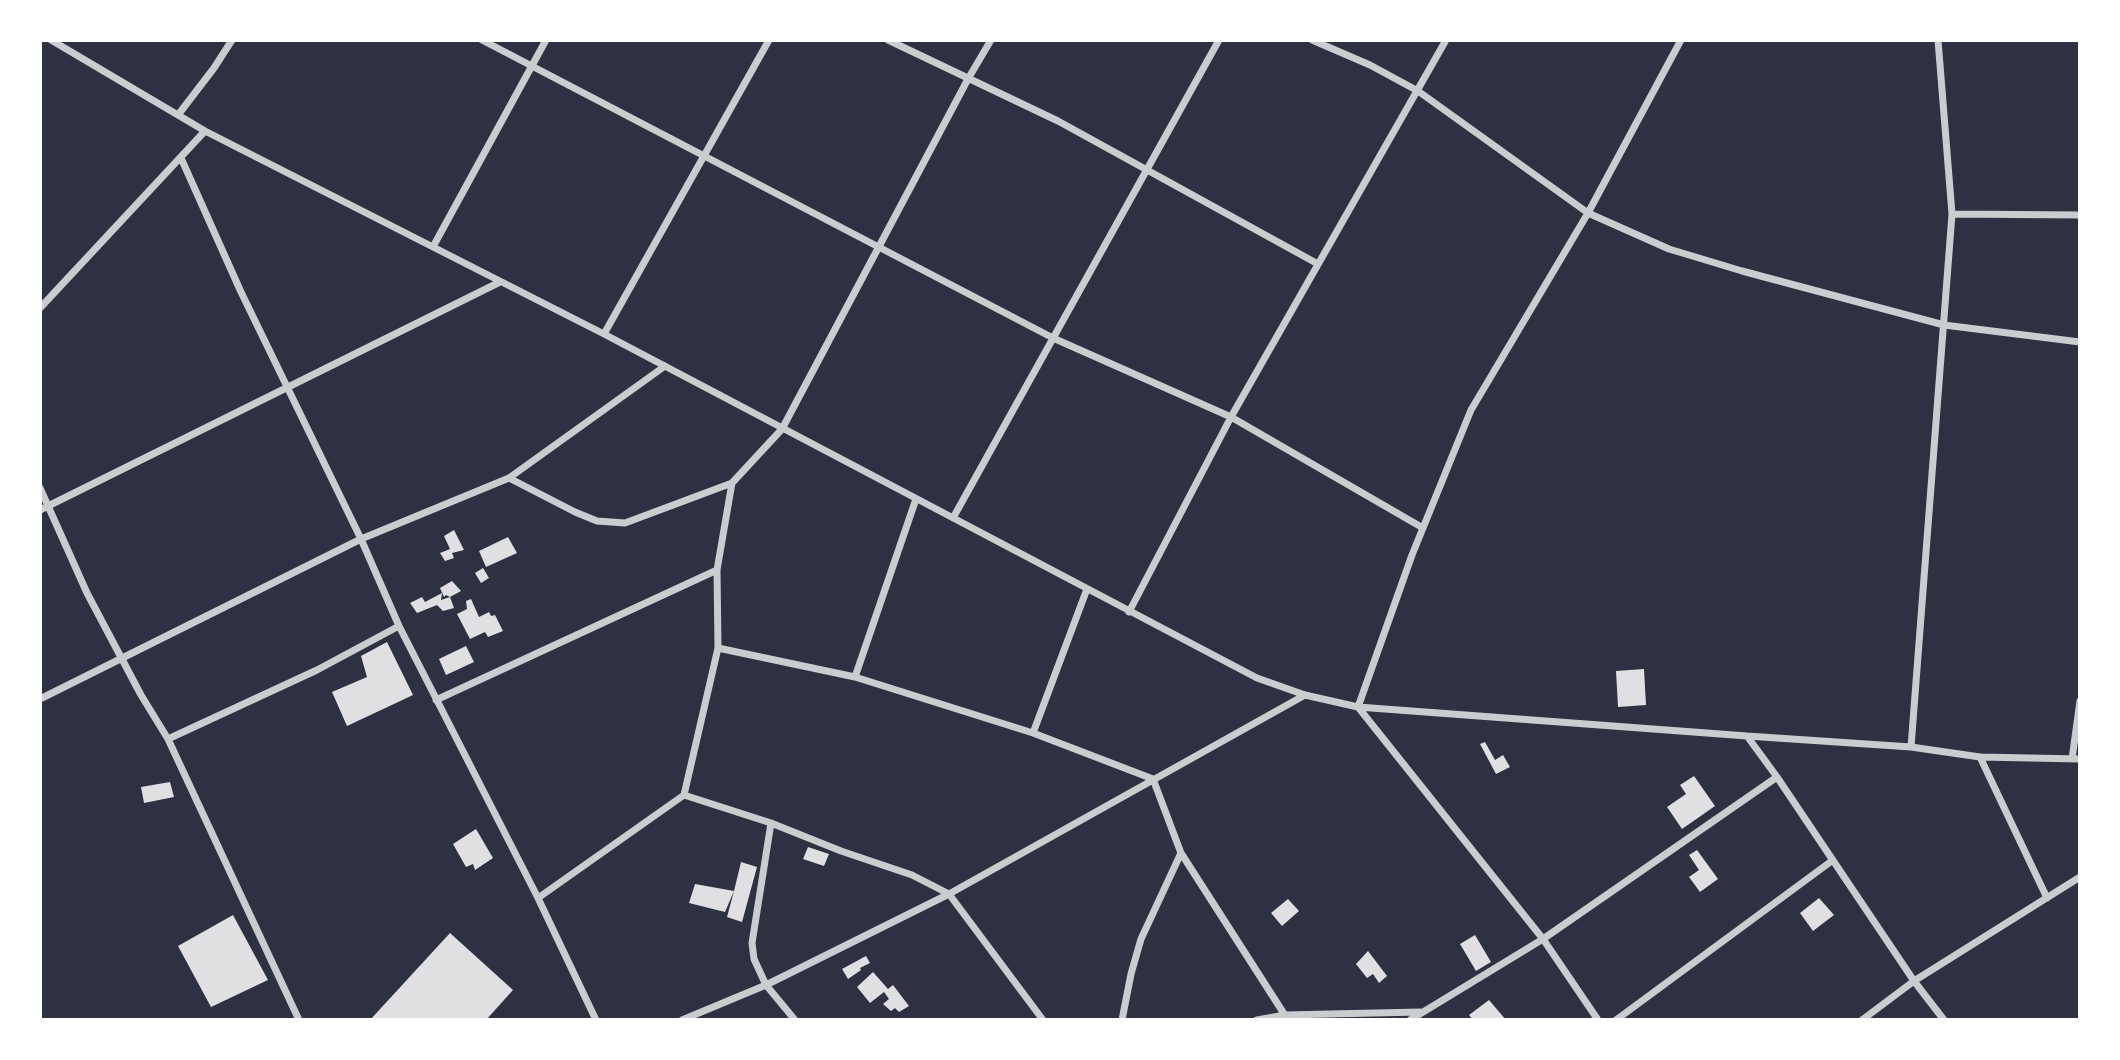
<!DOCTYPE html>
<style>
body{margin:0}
#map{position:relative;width:2120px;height:1060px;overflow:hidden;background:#2d3142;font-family:"Golos Text",sans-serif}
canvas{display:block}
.frame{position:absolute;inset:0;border:42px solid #fff;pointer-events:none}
</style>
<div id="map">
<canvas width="2120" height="1060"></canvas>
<div class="frame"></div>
</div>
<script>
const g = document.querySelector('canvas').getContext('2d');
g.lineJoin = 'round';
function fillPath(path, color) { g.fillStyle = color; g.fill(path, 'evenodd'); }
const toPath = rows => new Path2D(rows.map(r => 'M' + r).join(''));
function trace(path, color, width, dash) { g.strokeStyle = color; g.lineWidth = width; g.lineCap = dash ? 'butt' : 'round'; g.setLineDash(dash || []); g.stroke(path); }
fillPath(toPath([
 [454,530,464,550,452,553,454,558,445,561,440,553,450,549,444,536],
 [508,537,517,553,486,567,479,551],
 [483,568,489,578,481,583,475,573],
 [452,581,461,591,450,597,446,595,444,597,440,588],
 [442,593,441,600,450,597,454,608,443,611,437,605,417,613,410,603,422,597,425,602],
 [471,599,479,617,489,612,491,616,495,615,503,631,488,637,485,632,470,639,457,614,467,609,466,601],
 [387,642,413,695,347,726,332,692,367,677,361,656],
 [466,646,474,662,446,675,439,659],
 [1644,669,1646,705,1618,707,1616,671],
 [1485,742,1495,760,1503,755,1510,767,1496,774,1480,744],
 [1694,776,1715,806,1682,829,1667,807,1686,794,1680,785],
 [170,782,174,797,144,803,141,787],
 [476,829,493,858,475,870,473,864,466,867,453,844],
 [808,847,829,854,824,866,803,859],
 [1697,850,1718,879,1700,892,1689,877,1699,870,1689,855],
 [741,862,757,867,742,922,727,917,734,891,725,912,689,903,695,884,734,891],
 [1819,898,1834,915,1813,931,1800,913],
 [1288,899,1299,911,1282,926,1271,913],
 [233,915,268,980,211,1007,178,946],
 [450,933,513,990,486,1020,370,1020],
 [1475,935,1491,962,1476,971,1460,944],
 [1368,951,1387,976,1379,983,1373,974,1367,978,1356,964],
 [866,956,870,963,860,968,861,970,848,979,842,969],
 [873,972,888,989,893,985,909,1006,899,1012,895,1008,891,1011,883,1004,889,999,884,992,870,1003,857,987],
 [1489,1000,1506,1020,1473,1020,1469,1015]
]), '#e0e0e3');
trace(toPath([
 [51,40,205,131,604,334,1257,678,1305,695,1358,707,1747,736,1777,777,1914,981,1944,1020],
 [482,40,1053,338,1231,417,1423,528],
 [888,40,1058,121,1318,264],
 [1312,40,1370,65,1418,91,1588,213,1669,249,1742,271,1944,325,2080,342],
 [178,115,214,68,232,40],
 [181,158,241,292,361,539,399,626,538,898,596,1020],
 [1952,214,2080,215],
 [434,245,546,40],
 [40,308,205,131],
 [604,334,769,40],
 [509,478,575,512,597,521,625,523,732,483],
 [40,488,87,593,141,695,168,739,299,1020],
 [40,510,500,282],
 [953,518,1219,40],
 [1129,612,1231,417,1446,40],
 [718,648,855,677,1033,733,1153,779,1181,853,1141,939,1131,974,1122,1020],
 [855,677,916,499],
 [40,699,361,539,509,478,665,366],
 [436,700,717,570],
 [1033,733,1087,589],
 [1747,736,1911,747,1980,757,2080,759],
 [168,739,317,670,399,626],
 [1911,747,1952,214,1938,40],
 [1980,757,2047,898],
 [2072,759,2080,701],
 [684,795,771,823,841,851,912,875,949,894,1043,1020],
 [771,823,752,943,754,959,766,985,795,1020],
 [1181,853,1288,1020],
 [538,898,684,795,718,648,717,570,732,483,782,429,968,79,991,40],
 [682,1020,766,985,949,894,1305,695],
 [1257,1020,1285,1015,1420,1012],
 [1410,1020,1543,939,1777,777],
 [1598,1020,1543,939,1358,707,1412,555,1471,410,1588,213,1681,40],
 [1616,1020,1833,860],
 [1862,1020,1914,981,2080,877]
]), '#caccd0', 7);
</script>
